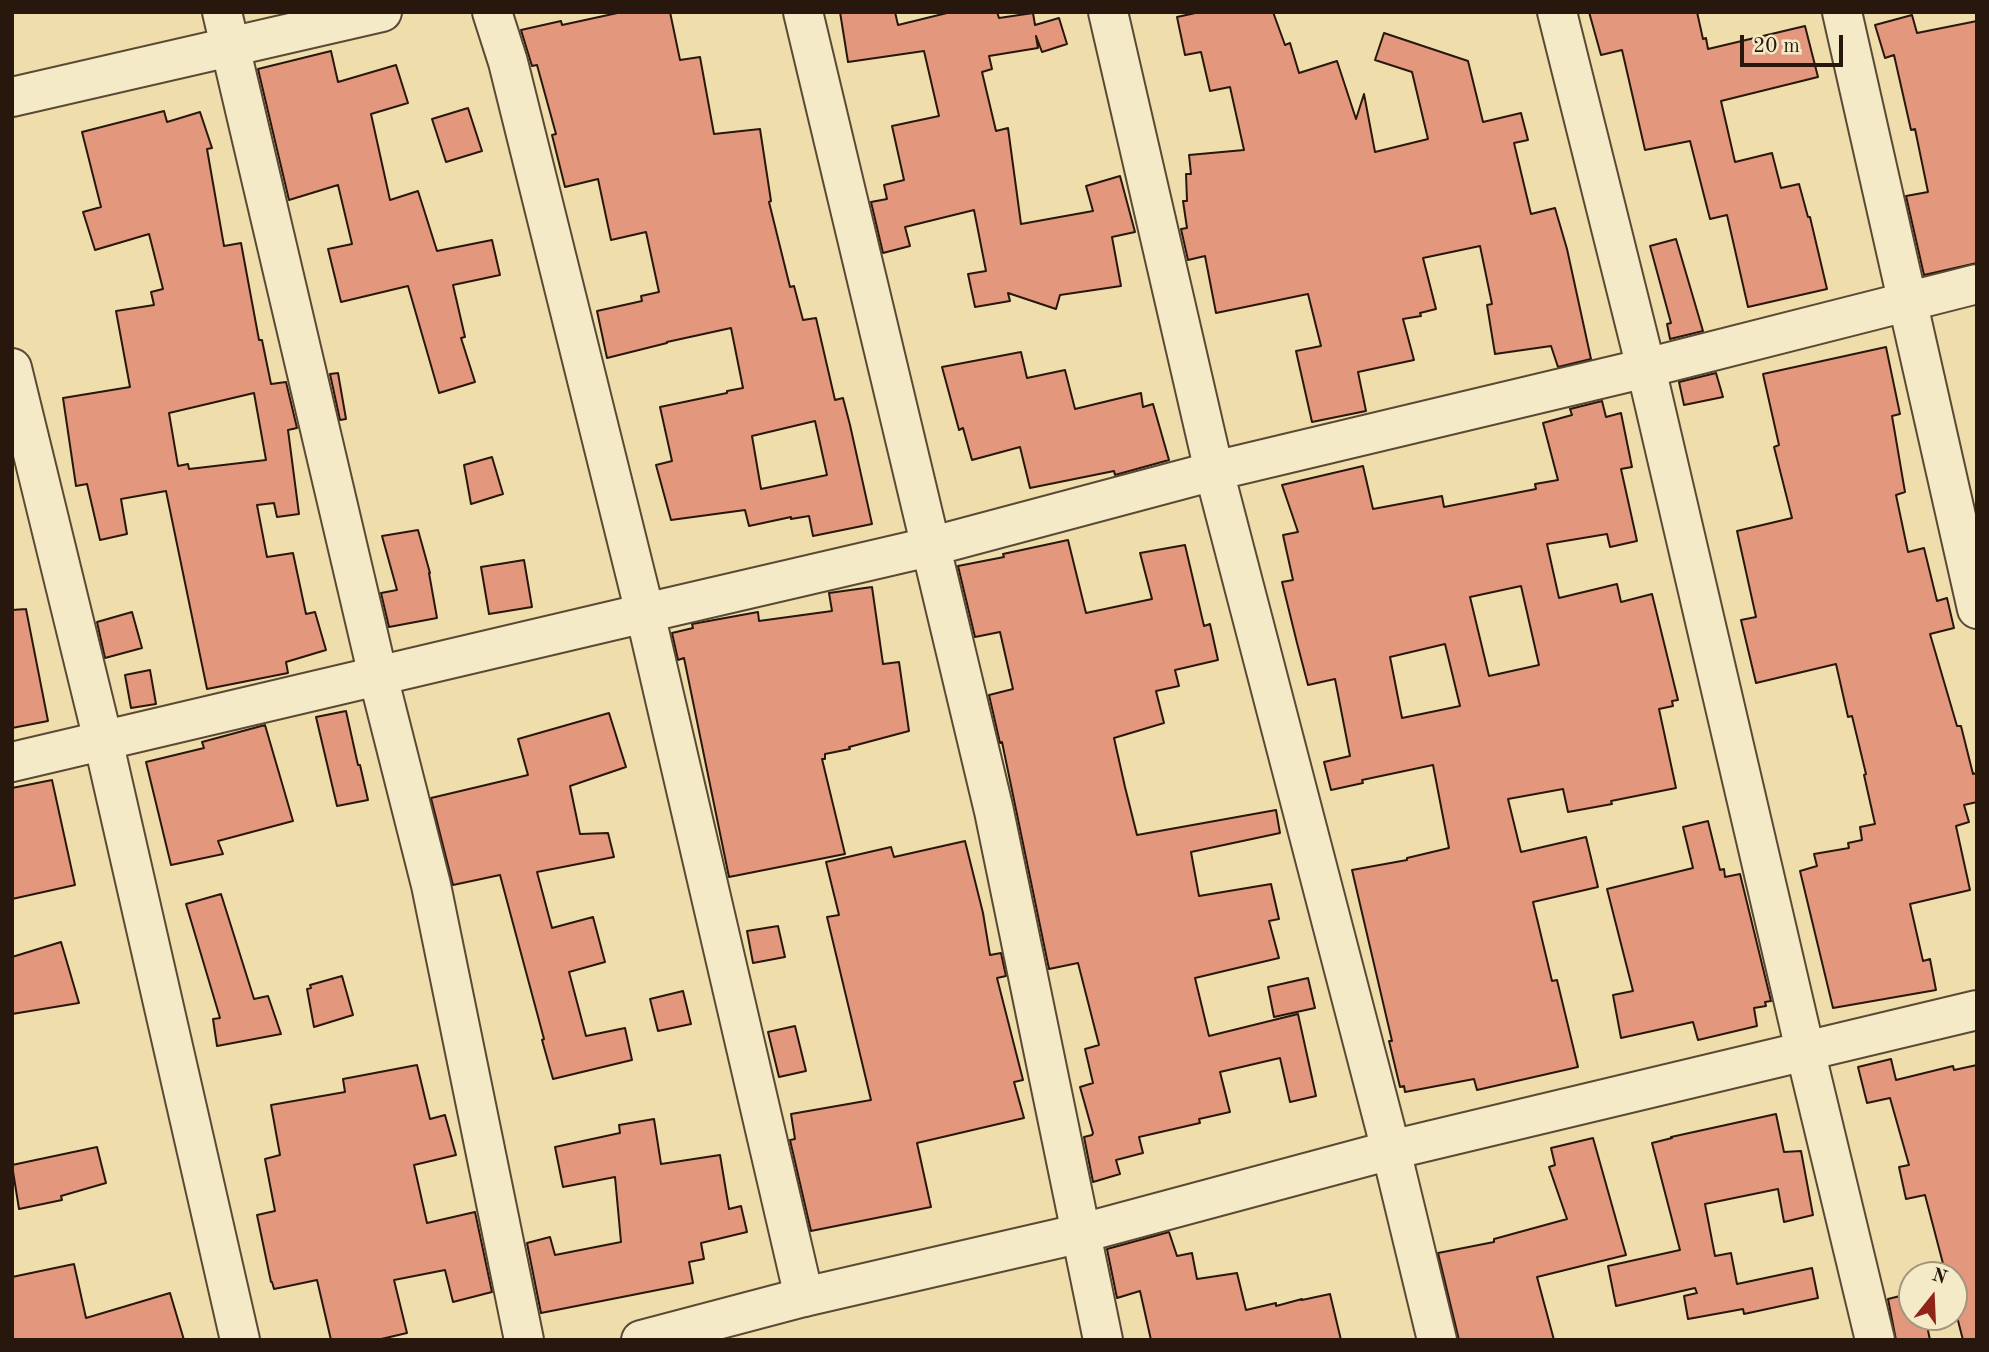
<!DOCTYPE html>
<style>
body{margin:0}
#map{position:relative;width:1989px;height:1352px;overflow:hidden;background:#efdeab;font-family:"Old Standard TT",serif}
canvas{display:block}
.frame{position:absolute;inset:0;border:14px solid #28170c;pointer-events:none}
.north{position:absolute;left:1898px;top:1261px;width:70px;height:70px;box-sizing:border-box;background:#f5eac8;border:2px solid #a3967d;border-radius:50%;rotate:18deg;font-size:19px;font-weight:700;line-height:28px;text-align:center;color:#28170c}
.north::after{content:'';display:block;margin:auto;width:24px;height:32px;background:#8f2418;clip-path:polygon(50% 0,100% 100%,50% 72%,0 100%)}
.scale{position:absolute;left:1740px;top:35px;width:103px;height:32px;box-sizing:border-box;border:4px solid #28170c;border-top:0;padding-left:9px;font-size:21px;line-height:24px;white-space:nowrap;color:#28170c;-webkit-text-stroke:5px #f5eac8;paint-order:stroke}
</style>
<div id="map">
<canvas width="1989" height="1352"></canvas>
<div class="frame"></div>
<div class="north">N</div>
<div class="scale">20 m</div>
</div>
<script>
const g = document.querySelector('canvas').getContext('2d');
g.lineJoin = 'round';
function fillPath(path, color) { g.fillStyle = color; g.fill(path, 'evenodd'); }
const toPath = rows => new Path2D(rows.map(r => 'M' + r).join(''));
function trace(path, color, width, dash) { g.strokeStyle = color; g.lineWidth = width; g.lineCap = dash ? 'butt' : 'round'; g.setLineDash(dash || []); g.stroke(path); }
const building = toPath([
 [622,12,670,12,680,60,700,57,714,134,760,129,771,201,769,202,790,287,794,286,803,320,816,318,835,400,843,398,850,425,872,524,813,536,809,516,791,519,791,517,749,526,745,510,671,520,656,465,672,461,660,407,727,393,727,391,743,388,731,328,667,342,667,343,607,358,597,311,642,301,641,296,659,292,646,232,611,240,598,179,565,187,552,135,556,134,537,65,532,66,521,30,561,21,562,25,622,12],
 [815,421,827,475,761,489,752,436,815,421],
 [840,12,895,12,898,25,951,12,997,12,999,18,1033,13,1035,25,1059,18,1067,44,1042,52,1036,36,1038,48,989,56,992,69,982,72,996,131,1008,128,1021,224,1093,211,1086,186,1120,176,1135,232,1112,237,1121,286,1060,295,1056,309,1008,293,1010,301,975,307,968,274,986,271,974,210,905,227,910,246,883,253,871,202,887,199,884,185,904,180,892,126,939,116,924,51,848,62,840,12],
 [1200,12,1273,12,1285,45,1290,43,1299,73,1337,61,1356,119,1364,94,1375,152,1428,139,1412,72,1375,60,1384,33,1468,61,1483,122,1521,113,1528,140,1514,143,1531,214,1555,208,1567,249,1591,359,1558,367,1551,346,1495,354,1487,305,1492,304,1480,246,1423,258,1436,309,1420,313,1421,316,1403,319,1414,360,1358,372,1366,411,1312,422,1296,351,1321,346,1308,294,1216,313,1205,256,1188,260,1181,229,1187,228,1183,201,1187,201,1186,174,1191,174,1189,155,1244,150,1230,87,1210,91,1201,52,1185,55,1177,17,1200,12],
 [1589,12,1697,12,1703,39,1706,38,1708,49,1805,26,1818,77,1721,101,1735,162,1772,153,1781,188,1799,184,1808,217,1810,217,1827,289,1748,307,1727,215,1710,219,1690,141,1645,150,1622,50,1601,55,1589,12],
 [1912,15,1917,33,1977,21,1977,263,1924,275,1906,196,1928,192,1915,129,1911,130,1894,55,1885,58,1875,25,1912,15],
 [331,51,338,82,396,65,408,103,371,114,390,200,418,191,437,251,492,240,500,275,453,285,465,337,461,338,475,382,439,393,408,286,341,302,328,249,352,244,338,185,289,200,258,69,331,51],
 [468,108,482,151,446,162,432,119,468,108],
 [164,111,167,122,200,112,212,148,207,149,224,246,241,243,259,340,262,340,271,384,286,382,297,428,288,430,299,514,277,517,274,503,257,505,267,557,293,553,306,614,315,612,326,650,286,662,288,673,207,689,166,491,121,499,127,534,100,540,87,484,76,486,63,398,130,387,116,311,154,305,151,292,163,289,149,234,95,250,83,212,101,207,82,132,164,111],
 [254,393,266,460,189,469,188,464,178,466,169,413,254,393],
 [1676,239,1703,331,1670,339,1667,324,1671,323,1650,246,1676,239],
 [1886,347,1900,414,1892,416,1905,492,1896,495,1908,552,1924,548,1937,601,1947,598,1954,628,1930,634,1957,726,1961,726,1973,774,1977,773,1977,802,1964,805,1969,822,1956,826,1970,890,1910,904,1923,961,1930,959,1936,990,1833,1008,1800,871,1817,866,1814,854,1849,848,1848,843,1862,840,1860,827,1875,824,1864,775,1866,774,1852,716,1848,717,1836,664,1756,683,1741,620,1756,617,1737,531,1792,518,1774,447,1779,445,1763,374,1886,347],
 [1021,352,1027,378,1065,370,1075,409,1141,393,1143,407,1153,404,1169,460,1115,475,1114,471,1030,488,1020,447,972,460,963,428,959,430,942,367,1021,352],
 [338,373,346,419,340,420,330,374,338,373],
 [1716,373,1723,397,1684,405,1679,382,1716,373],
 [1602,401,1606,417,1621,413,1632,467,1621,469,1637,541,1610,547,1607,534,1547,544,1559,598,1617,584,1621,602,1652,594,1678,700,1672,701,1673,706,1659,709,1676,788,1611,801,1612,804,1568,812,1563,789,1508,799,1521,852,1586,837,1598,887,1533,902,1552,981,1557,980,1578,1067,1477,1090,1474,1079,1405,1092,1404,1086,1400,1087,1389,1041,1392,1041,1352,870,1407,860,1407,858,1449,848,1433,765,1362,780,1363,783,1331,790,1324,762,1350,756,1335,679,1308,685,1297,643,1282,582,1293,580,1283,535,1298,532,1282,485,1363,466,1373,509,1442,496,1444,507,1536,489,1535,484,1558,480,1543,423,1572,415,1570,409,1602,401],
 [1521,586,1539,665,1489,676,1470,597,1521,586],
 [1445,644,1460,706,1402,718,1390,657,1445,644],
 [492,457,503,494,471,504,464,465,492,457],
 [418,530,430,573,429,573,437,618,389,627,381,593,397,590,382,536,418,530],
 [1068,540,1086,613,1152,599,1140,553,1185,545,1204,626,1210,624,1218,660,1175,670,1179,686,1156,691,1164,723,1114,738,1125,787,1137,835,1276,810,1280,833,1191,852,1199,896,1271,884,1279,919,1269,921,1279,958,1195,978,1209,1036,1298,1014,1316,1096,1290,1102,1280,1058,1220,1072,1230,1112,1199,1119,1200,1123,1139,1137,1143,1153,1116,1160,1120,1174,1093,1182,1084,1137,1092,1135,1093,1133,1080,1087,1093,1083,1085,1049,1099,1045,1078,963,1049,969,1002,742,1000,743,989,695,1013,689,1000,632,975,637,958,566,1004,557,1003,554,1068,540],
 [524,560,532,607,489,614,481,567,524,560],
 [872,587,883,664,899,662,909,731,849,747,850,749,825,754,825,759,822,759,845,854,729,877,684,658,678,660,672,633,693,628,692,624,758,612,759,621,832,611,829,593,872,587],
 [26,609,48,721,12,728,12,610,26,609],
 [132,612,142,648,105,658,97,622,132,612],
 [150,670,156,704,131,708,125,675,150,670],
 [346,711,358,765,360,765,368,800,337,806,316,717,346,711],
 [609,713,626,767,570,786,580,834,608,833,614,857,537,872,552,928,593,917,605,962,569,972,586,1036,625,1028,632,1060,553,1079,542,1040,544,1039,500,875,453,885,431,798,528,775,518,739,609,713],
 [265,725,293,821,218,841,223,854,171,865,146,762,204,748,202,742,265,725],
 [52,780,75,885,12,899,12,788,52,780],
 [1708,821,1720,870,1724,869,1725,877,1740,874,1771,1001,1765,1002,1766,1006,1754,1008,1757,1026,1698,1040,1693,1022,1621,1038,1613,995,1633,991,1607,889,1693,868,1683,827,1708,821],
 [965,841,983,913,990,955,1001,953,1006,976,997,978,1023,1080,1014,1082,1024,1118,917,1143,931,1207,811,1231,790,1140,795,1139,791,1114,871,1100,827,917,839,915,826,862,891,847,894,857,965,841],
 [221,894,254,999,268,996,281,1034,217,1046,213,1019,220,1018,186,904,221,894],
 [778,926,785,957,753,963,747,931,778,926],
 [61,942,79,1003,12,1014,12,957,61,942],
 [342,976,353,1015,314,1027,307,989,311,988,310,985,342,976],
 [1308,978,1315,1008,1274,1017,1268,987,1308,978],
 [683,991,691,1024,658,1031,650,999,683,991],
 [795,1026,806,1071,779,1077,768,1032,795,1026],
 [1891,1059,1896,1080,1953,1066,1954,1070,1977,1065,1977,1340,1963,1340,1956,1313,1954,1313,1954,1275,1946,1275,1925,1195,1906,1199,1899,1167,1909,1165,1890,1098,1867,1103,1858,1067,1891,1059],
 [417,1065,430,1119,445,1115,456,1155,414,1165,427,1223,475,1212,492,1292,453,1302,445,1270,394,1280,407,1333,377,1340,331,1340,317,1280,274,1289,272,1282,271,1282,257,1215,275,1211,265,1159,280,1155,271,1105,345,1092,343,1079,417,1065],
 [1776,1114,1784,1152,1801,1151,1813,1215,1784,1222,1778,1189,1705,1204,1715,1256,1731,1253,1737,1284,1812,1268,1818,1298,1744,1314,1743,1309,1688,1319,1684,1296,1697,1293,1695,1288,1616,1306,1608,1266,1680,1250,1652,1143,1672,1138,1671,1137,1776,1114],
 [654,1119,661,1164,720,1155,729,1209,741,1206,747,1232,701,1243,704,1259,689,1262,693,1283,541,1313,527,1243,550,1237,555,1255,621,1242,615,1177,563,1187,555,1147,620,1133,619,1125,654,1119],
 [1593,1138,1626,1255,1537,1277,1554,1340,1459,1340,1438,1253,1494,1242,1494,1239,1567,1219,1549,1167,1555,1165,1551,1148,1593,1138],
 [97,1147,106,1183,61,1196,62,1200,19,1209,12,1165,97,1147],
 [1169,1232,1177,1256,1192,1253,1197,1279,1237,1273,1246,1310,1276,1303,1276,1306,1302,1299,1302,1300,1330,1294,1341,1340,1151,1340,1140,1291,1117,1298,1107,1249,1169,1232],
 [74,1264,86,1318,170,1293,184,1340,12,1340,12,1277,74,1264],
 [1912,1293,1912,1317,1940,1317,1926,1321,1930,1340,1896,1340,1888,1299,1912,1293]
]);
fillPath(building, '#e3977d');
trace(building, '#28170c', 2);
const minor = toPath([
 [222,12,378,676,431,885,524,1340],
 [492,12,508,62,645,613,804,1297],
 [803,12,994,811,1103,1340],
 [1108,12,1214,471,1391,1150,1437,1340],
 [1557,12,1646,368,1805,1050,1875,1340],
 [1842,12,1977,609],
 [12,97,382,12],
 [12,368,103,740,240,1340],
 [12,762,645,613,929,547,1214,471,1646,368,1977,284]
]);
const tertiary = toPath([
 [641,1340,804,1297,1082,1233,1391,1150,1977,1010]
]);
trace(minor, '#5a4934', 42);
trace(tertiary, '#5a4934', 42);
trace(minor, '#f5eac8', 38);
trace(tertiary, '#f5eac8', 38);
</script>
